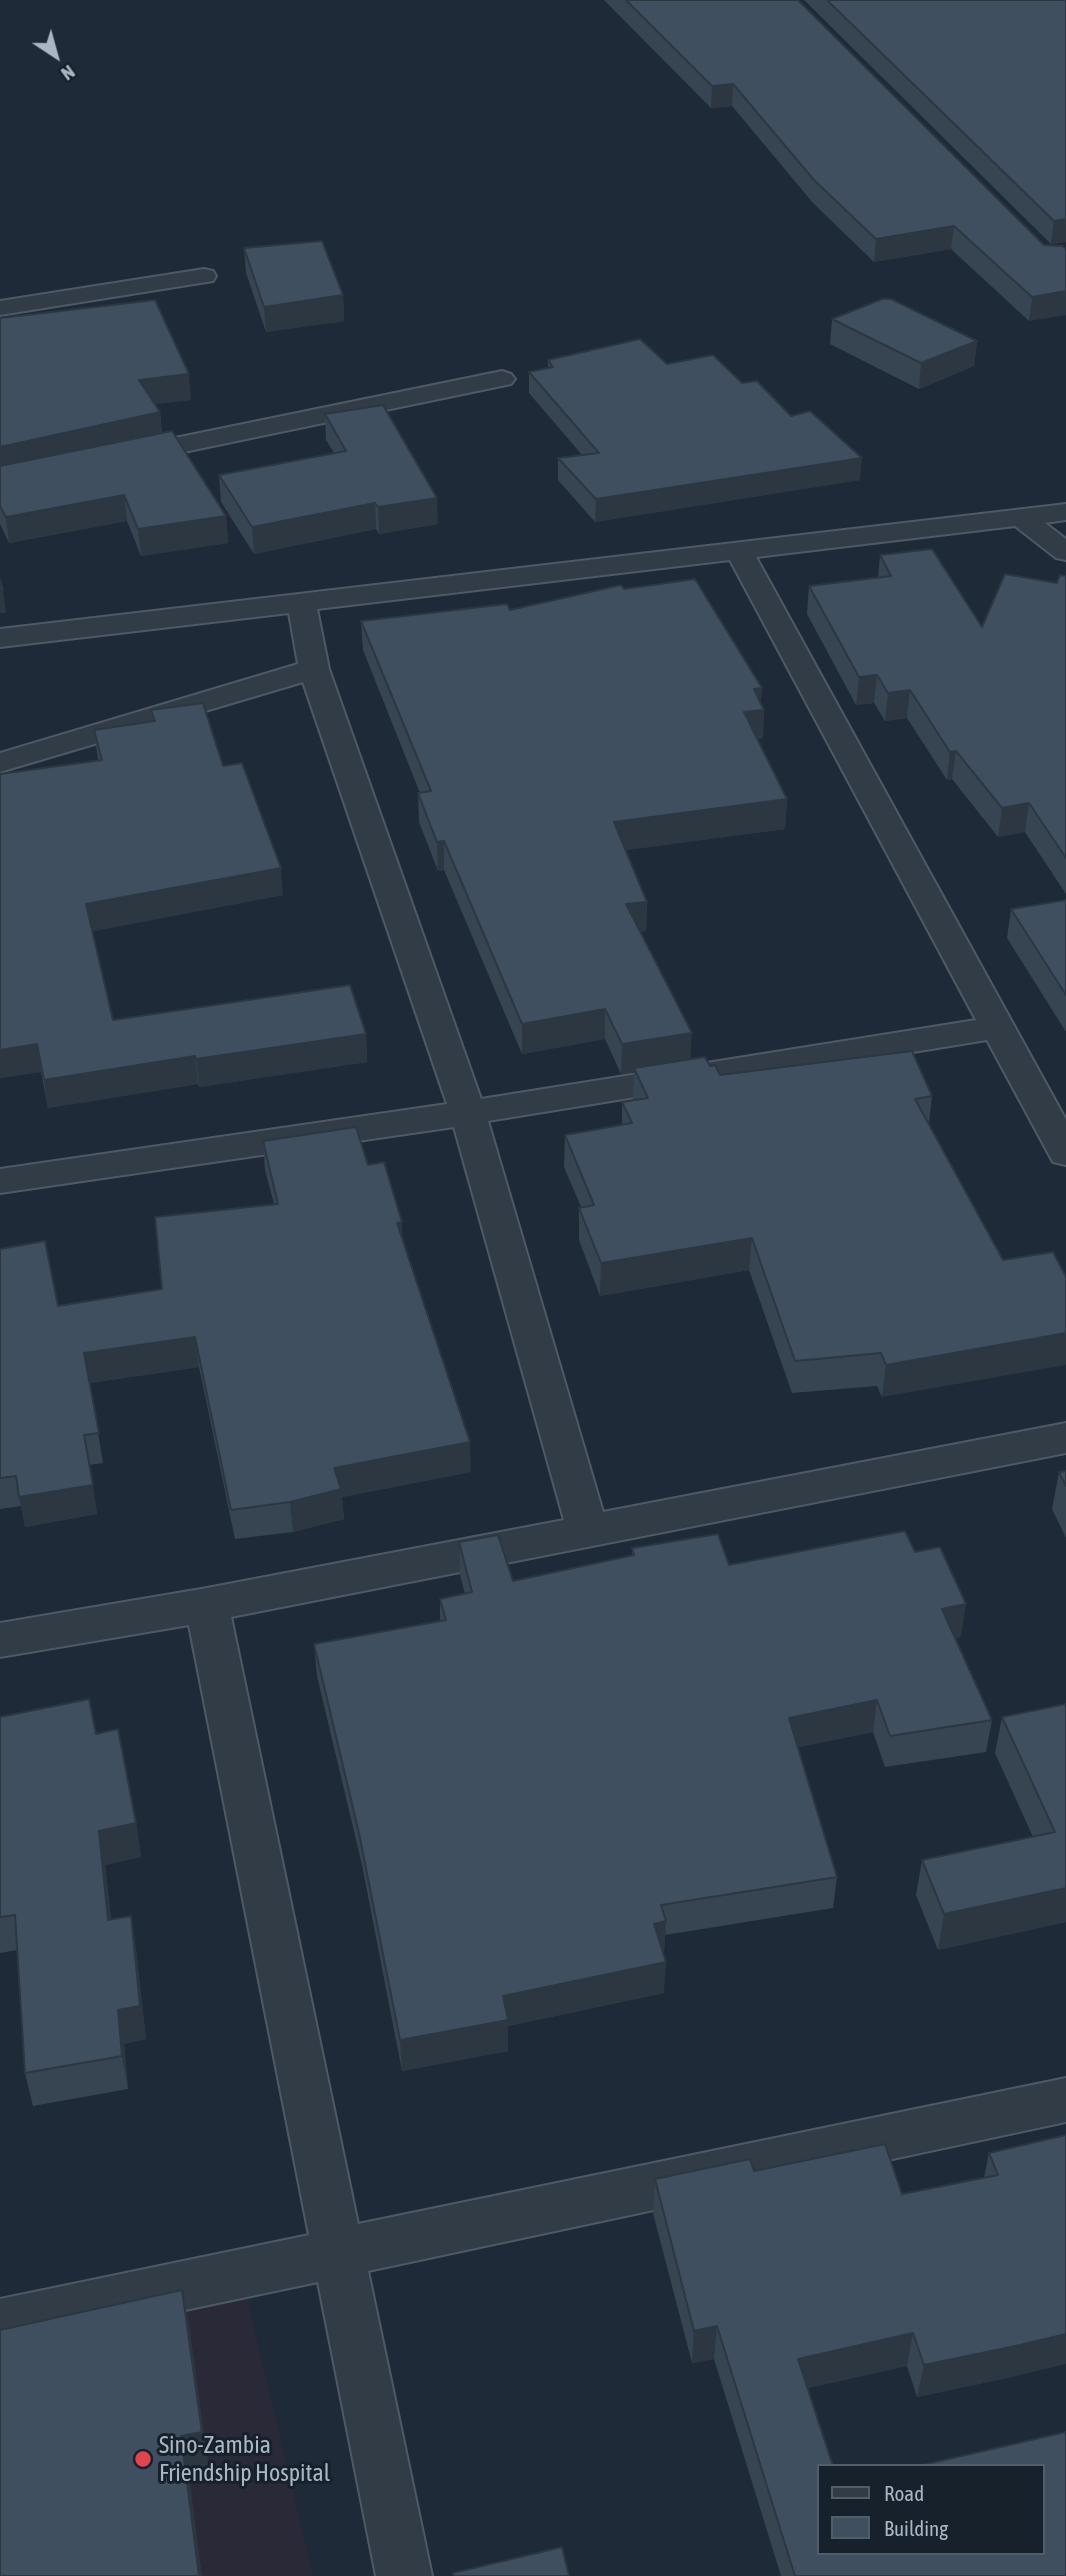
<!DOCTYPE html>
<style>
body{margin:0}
#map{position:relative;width:1066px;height:2576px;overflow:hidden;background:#1e2a37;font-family:"Asap Condensed",sans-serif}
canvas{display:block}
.legend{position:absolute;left:817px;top:2464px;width:228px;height:91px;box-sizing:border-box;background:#17212c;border:2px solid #525d69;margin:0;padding:9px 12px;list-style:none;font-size:21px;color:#abb6c5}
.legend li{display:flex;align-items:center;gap:14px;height:35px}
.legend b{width:35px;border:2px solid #525d69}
.north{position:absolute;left:21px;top:21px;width:70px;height:70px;-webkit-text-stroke:5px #17212c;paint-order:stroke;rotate:144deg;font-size:19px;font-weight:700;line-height:28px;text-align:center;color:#abb6c5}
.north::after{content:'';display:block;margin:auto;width:24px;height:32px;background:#abb6c5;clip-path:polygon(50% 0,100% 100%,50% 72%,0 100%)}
</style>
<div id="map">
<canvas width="1066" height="2576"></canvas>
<ul class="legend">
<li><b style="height:9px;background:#313c47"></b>Road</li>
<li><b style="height:19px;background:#404f5f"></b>Building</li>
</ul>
<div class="north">N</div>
</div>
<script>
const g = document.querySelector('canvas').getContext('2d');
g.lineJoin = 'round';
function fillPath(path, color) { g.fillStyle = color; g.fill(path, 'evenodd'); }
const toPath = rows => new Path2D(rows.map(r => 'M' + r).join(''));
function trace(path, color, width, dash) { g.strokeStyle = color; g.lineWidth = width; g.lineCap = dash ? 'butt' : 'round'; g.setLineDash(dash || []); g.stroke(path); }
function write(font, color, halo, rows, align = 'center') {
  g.font = font + ' "Asap Condensed",sans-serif'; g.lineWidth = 6; g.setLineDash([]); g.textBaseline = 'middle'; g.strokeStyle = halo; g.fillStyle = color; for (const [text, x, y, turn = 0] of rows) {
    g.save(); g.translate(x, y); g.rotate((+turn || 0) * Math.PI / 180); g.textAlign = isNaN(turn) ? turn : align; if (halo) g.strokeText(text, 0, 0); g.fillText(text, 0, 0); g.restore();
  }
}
fillPath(toPath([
 [243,2281,313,2576,0,2576,0,2341]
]), '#2a2938');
const minor = toPath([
 [204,269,213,271,216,276,213,281,0,315,0,301,204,269],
 [502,371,511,374,515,379,511,384,131,463,121,461,118,455,121,449,131,447,502,371],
 [1066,504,1066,520,1045,523,1066,539,1066,560,1056,558,1015,526,756,557,1066,1120,1066,1165,1053,1162,987,1040,488,1121,603,1512,1066,1423,1066,1453,231,1617,358,2224,1066,2078,1066,2122,368,2271,432,2576,376,2576,318,2282,0,2349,0,2299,309,2235,189,1625,0,1657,0,1623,207,1588,564,1520,454,1127,0,1193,0,1169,447,1104,303,682,0,772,0,753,298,664,289,613,0,647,0,629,1066,504],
 [730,560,976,1020,481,1099,329,669,317,609,730,560]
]);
trace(minor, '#4f5966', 4);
fillPath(minor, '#313c47');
fillPath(toPath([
 [604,0,798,0,1044,245,1029,321,951,249,874,262,813,203,732,106,711,108],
 [804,0,1066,0,1066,242,1051,244],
 [244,248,343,295,344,321,266,332,246,273],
 [0,318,191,400,155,404,160,412,162,433,226,516,228,543,141,556,127,521,9,543,0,524],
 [832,319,977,341,974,366,919,389,830,344],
 [548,360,667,364,742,383,791,416,860,480,595,522,558,480,558,458,582,455,529,393,529,372,548,368],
 [325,414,438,524,379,534,376,529,254,554,221,502,219,475,334,453,326,440],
 [880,555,982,627,1057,583,1066,576,1066,894,1025,832,998,837,952,779,947,780,907,718,885,721,874,703,856,705,807,614,809,586,878,578],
 [624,589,761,703,764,710,763,738,757,739,787,799,785,829,625,850,647,902,646,931,640,932,690,1059,710,1066,720,1075,932,1096,929,1123,882,1397,877,1386,792,1393,749,1270,600,1296,579,1240,579,1208,581,1207,564,1167,565,1135,622,1125,622,1102,633,1100,634,1072,621,1074,605,1039,522,1054,444,870,438,871,419,822,418,793,420,793,363,650,361,621,510,610],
 [151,710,223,766,283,895,92,931,113,1020,366,1034,367,1062,199,1087,198,1084,48,1108,41,1072,0,1078,0,774,98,760,94,730,153,722],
 [1066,900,1066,1032,1007,938,1011,909],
 [263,1141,368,1165,402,1222,402,1239,471,1472,342,1497,344,1519,293,1532,235,1539,199,1367,90,1383,103,1463,89,1465,97,1514,25,1527,21,1506,0,1509,0,1249,58,1306,162,1289,274,1204,265,1170],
 [1066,1471,1066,1538,1052,1509,1059,1472],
 [459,1542,513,1581,632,1556,632,1548,729,1565,915,1552,961,1637,955,1638,992,1720,986,1752,885,1767,873,1732,798,1747,837,1877,833,1908,665,1935,664,1952,663,1953,664,1993,508,2026,508,2051,402,2071,362,1865,317,1676,314,1644,440,1622,440,1599,465,1594,460,1575],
 [1066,1704,1066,1922,938,1950,916,1895,922,1860,1033,1837,995,1753,1002,1717],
 [0,1717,96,1734,136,1823,141,1857,105,1865,111,1919,131,1916,136,1950,146,2039,124,2044,128,2089,33,2106,25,2073,17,1950,0,1953],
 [1066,2135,1012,2377,917,2397,907,2366,808,2388,819,2553,1066,2576,781,2576,714,2359,692,2363,653,2213,655,2179,754,2171,902,2194,984,2177,989,2153]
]), '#374452');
fillPath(toPath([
 [733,84,732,106,711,108,712,86],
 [1066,219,1066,242,1051,244,1054,221],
 [954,226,951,249,874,262,876,239],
 [1066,291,1066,315,1029,321,1032,297],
 [343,295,344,321,266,332,264,307],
 [977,341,974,366,919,389,921,363],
 [189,374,191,400,142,406,139,380],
 [160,412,162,438,0,473,0,447],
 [862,458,860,480,595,522,596,499],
 [124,495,127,521,9,543,6,517],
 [437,498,438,524,379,534,378,507],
 [375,503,376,529,254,554,252,527],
 [226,516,228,543,141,556,138,529],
 [0,590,3,590,6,613,0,613],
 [877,675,874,703,856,705,859,677],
 [762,688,760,710,764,710,763,738,742,741,744,712,754,689],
 [910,690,907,718,885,721,888,693],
 [956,751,952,779,947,780,950,752],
 [787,799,785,829,613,852,614,822],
 [1029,803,1025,832,998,837,1002,808],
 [444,841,444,870,438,871,437,842],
 [281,868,283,895,90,932,86,904],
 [647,902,646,931,626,934,626,904],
 [605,1009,605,1039,522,1054,522,1024],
 [692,1033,690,1063,634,1068,634,1072,621,1074,622,1044],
 [366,1034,367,1062,199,1087,196,1059],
 [37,1044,41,1072,0,1078,0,1050],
 [195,1056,198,1084,48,1108,44,1080],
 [402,1222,403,1252,397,1223],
 [752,1238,749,1270,600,1296,601,1263],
 [1066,1333,1066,1365,882,1397,886,1365],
 [195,1337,199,1367,89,1383,84,1353],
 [470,1442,471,1472,342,1497,344,1519,293,1532,290,1502,334,1468],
 [93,1485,97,1514,25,1527,19,1497],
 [966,1604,961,1637,937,1641,942,1609],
 [877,1700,873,1732,786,1750,789,1718],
 [136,1823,141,1857,105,1865,115,1953,108,1920,99,1831],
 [1066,1888,1066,1922,938,1950,944,1914],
 [131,1916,136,1950,146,2039,124,2044,128,2089,122,2056,118,2010],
 [666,1921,664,1952,652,1955,654,1924],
 [666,1962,664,1993,508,2026,508,2051,402,2071,400,2040,503,1996],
 [182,2290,190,2331,209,2470,189,2475,202,2576,199,2576,181,2436],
 [717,2326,714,2359,692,2363,694,2331],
 [913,2333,907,2366,794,2391,798,2359],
 [1066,2334,1066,2364,1012,2377,917,2397,924,2365]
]), '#2d3742');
const building = toPath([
 [626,0,798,0,1044,245,1063,246,1066,249,1066,291,1032,297,954,226,876,239,814,180,733,84,712,86,626,0],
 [827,0,1066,0,1066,219,1054,221,827,0],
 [322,241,343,295,264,307,244,248,322,241],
 [882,299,891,299,977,341,921,363,832,319,882,299],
 [155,300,189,374,139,380,160,412,0,447,0,318,155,300],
 [640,339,667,364,713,355,742,383,757,381,791,416,810,411,862,458,596,499,558,458,599,453,529,372,553,367,548,360,640,339],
 [383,405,437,498,378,507,375,503,252,527,219,475,346,451,325,414,383,405],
 [172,431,226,516,138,529,124,495,6,517,0,506,0,466,172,431],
 [932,549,982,627,1005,574,1057,583,1060,575,1066,576,1066,858,1029,803,1002,808,956,751,950,752,910,690,888,693,877,675,859,677,809,586,891,576,880,555,932,549],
 [0,579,3,590,0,590,0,579],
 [695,579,762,688,754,689,764,710,744,712,787,799,614,822,647,902,626,904,692,1033,622,1044,605,1009,522,1024,444,841,437,842,418,793,431,791,361,621,507,604,510,610,621,585,624,589,695,579],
 [203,703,223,766,242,763,281,868,86,904,113,1020,350,985,366,1034,196,1059,195,1056,44,1080,37,1044,0,1050,0,774,102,760,94,730,155,721,151,710,203,703],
 [1066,900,1066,995,1011,909,1066,900],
 [912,1051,932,1096,915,1099,1003,1260,1053,1252,1066,1277,1066,1333,886,1365,881,1353,795,1361,752,1238,601,1263,579,1208,594,1205,565,1135,632,1123,622,1102,648,1098,634,1068,705,1057,710,1066,715,1065,720,1075,912,1051],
 [356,1127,368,1165,384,1162,402,1222,397,1223,470,1442,334,1468,341,1489,290,1502,231,1510,195,1337,84,1353,99,1433,84,1435,93,1485,19,1497,16,1476,0,1478,0,1249,45,1241,58,1306,162,1289,155,1217,278,1204,263,1141,356,1127],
 [1066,1471,1066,1486,1059,1472,1066,1471],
 [905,1531,915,1552,940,1547,966,1604,942,1609,992,1720,890,1736,877,1700,789,1718,837,1877,661,1905,666,1921,654,1924,666,1962,503,1996,508,2020,400,2040,359,1833,314,1644,446,1620,440,1599,472,1592,459,1542,498,1535,513,1581,634,1555,632,1548,718,1534,729,1565,905,1531],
 [89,1699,96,1734,118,1729,136,1823,99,1831,108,1920,131,1916,140,2006,118,2010,122,2056,25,2073,15,1915,0,1917,0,1717,89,1699],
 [1066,1704,1066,1888,944,1914,922,1860,1055,1832,1002,1717,1066,1704],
 [1066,2135,1066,2334,1020,2345,924,2365,913,2333,798,2359,833,2466,819,2466,819,2553,1043,2553,1043,2466,918,2466,1066,2432,1066,2576,795,2576,717,2326,694,2331,655,2179,750,2159,754,2171,885,2144,902,2194,998,2175,989,2153,1066,2135],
 [182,2290,202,2432,181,2436,199,2576,0,2576,0,2330,182,2290],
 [562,2547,569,2576,454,2576,453,2573,562,2547]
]);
fillPath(building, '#404f5f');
trace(building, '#2d3742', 2);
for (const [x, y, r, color] of [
 [143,2459,9,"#e0444e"]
]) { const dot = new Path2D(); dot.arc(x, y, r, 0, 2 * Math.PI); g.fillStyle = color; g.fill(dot); trace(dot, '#17212c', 2.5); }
write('24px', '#abb6c5', '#17212c', [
 ["Sino-Zambia",159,2445],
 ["Friendship Hospital",159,2473]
], 'left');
</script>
